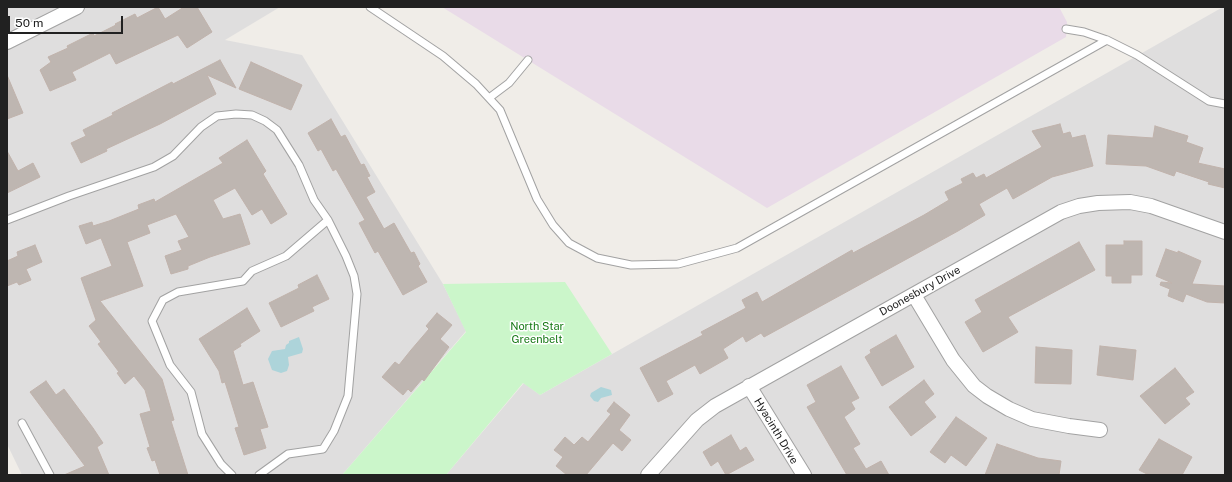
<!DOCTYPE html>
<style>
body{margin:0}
#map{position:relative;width:1232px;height:482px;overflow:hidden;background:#f0ede8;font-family:"Public Sans",sans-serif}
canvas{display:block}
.frame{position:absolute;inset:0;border:8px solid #212121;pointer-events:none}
.scale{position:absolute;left:8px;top:16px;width:115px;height:18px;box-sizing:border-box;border:2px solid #212121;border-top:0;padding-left:5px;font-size:12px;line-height:14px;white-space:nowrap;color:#212121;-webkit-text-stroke:3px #fff;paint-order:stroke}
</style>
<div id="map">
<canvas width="1232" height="482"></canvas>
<div class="frame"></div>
<div class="scale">50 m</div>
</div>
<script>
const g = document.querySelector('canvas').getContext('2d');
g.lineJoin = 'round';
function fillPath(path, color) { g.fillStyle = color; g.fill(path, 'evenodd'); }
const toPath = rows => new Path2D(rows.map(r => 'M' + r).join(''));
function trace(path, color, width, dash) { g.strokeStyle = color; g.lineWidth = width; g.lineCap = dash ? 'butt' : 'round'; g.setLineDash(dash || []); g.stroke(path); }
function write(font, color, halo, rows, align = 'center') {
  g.font = font + ' "Public Sans",sans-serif'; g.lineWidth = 3; g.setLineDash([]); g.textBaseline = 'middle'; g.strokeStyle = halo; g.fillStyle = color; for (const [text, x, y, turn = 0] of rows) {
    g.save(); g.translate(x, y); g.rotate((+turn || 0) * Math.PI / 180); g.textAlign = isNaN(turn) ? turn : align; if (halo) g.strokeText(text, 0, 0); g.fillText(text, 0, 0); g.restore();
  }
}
fillPath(toPath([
 [7,7,280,7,225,40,302,55,443,284,466,331,342,475,22,475,7,444],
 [1223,7,1225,7,1225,475,446,475,524,383,540,395]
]), '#dfdede');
fillPath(toPath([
 [442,7,1059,7,1067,22,1066,37,767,208]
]), '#e9dbe8');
fillPath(toPath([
 [565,282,612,354,540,395,523,383,446,475,342,475,466,332,443,284]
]), '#cbf6ca');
fillPath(toPath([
 [299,337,303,349,302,353,288,357,289,365,287,371,281,373,272,370,268,359,272,351,285,349,286,345,289,343,289,341],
 [601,387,611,390,612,395,601,398,598,402,594,401,590,396,591,393]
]), '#add4da');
const building = toPath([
 [158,7,165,19,184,7,197,7,212,32,187,48,178,35,116,64,110,53,72,72,76,80,50,91,40,70,51,62,48,57,68,48,67,46,93,33,94,36,116,25,115,24,135,14,137,18,158,7],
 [220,60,236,88,207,75,216,94,160,124,106,149,107,151,81,163,71,143,86,136,83,130,113,115,112,113,172,82,173,84,220,60],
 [251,62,302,85,291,110,239,89,251,62],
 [7,75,23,113,7,119,7,75],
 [331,119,341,137,345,135,361,165,364,164,370,176,367,177,375,192,366,197,384,229,394,223,411,253,414,252,420,264,418,266,427,282,403,295,378,251,375,253,359,223,365,220,336,169,333,171,321,149,318,151,308,133,331,119],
 [1060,124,1063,134,1070,132,1072,138,1085,135,1093,166,1052,177,1013,199,1007,188,979,204,985,215,958,231,764,337,761,333,746,342,743,336,723,349,728,358,700,374,695,365,666,381,673,394,658,402,640,368,703,335,701,332,746,308,742,300,757,292,762,302,852,250,853,253,924,215,949,200,945,192,963,183,961,179,973,173,976,178,984,174,986,178,1042,147,1032,131,1060,124],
 [1155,126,1188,136,1186,142,1203,148,1198,163,1225,169,1225,188,1208,184,1209,182,1176,171,1174,176,1146,166,1106,164,1108,135,1153,138,1155,126],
 [247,140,266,171,263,174,287,214,271,224,262,209,252,215,235,188,213,200,223,219,240,214,250,244,210,257,188,266,188,269,171,274,165,256,182,250,178,241,189,237,176,214,147,225,150,233,127,242,143,286,100,301,162,379,174,420,171,421,188,475,160,475,155,460,152,461,147,448,150,447,140,414,151,411,145,390,134,376,125,384,117,373,119,372,98,344,101,342,89,326,96,320,81,278,112,266,101,238,86,244,79,226,92,222,93,226,109,221,139,209,138,205,154,199,155,202,223,163,219,158,247,140],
 [7,151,18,171,33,163,40,177,7,193,7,151],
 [1124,241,1142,241,1142,275,1131,275,1131,283,1112,283,1112,276,1106,276,1106,245,1124,245,1124,241],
 [1079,242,1095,270,1008,317,1018,332,983,352,965,322,982,312,975,300,1079,242],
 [35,245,42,262,26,269,31,280,19,285,17,282,7,286,7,261,18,256,17,252,35,245],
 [1166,249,1178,253,1178,251,1201,261,1192,284,1225,286,1225,303,1207,302,1186,294,1183,302,1168,296,1170,289,1160,285,1161,282,1172,283,1156,276,1166,249],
 [317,275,329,299,312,307,314,311,281,327,269,303,299,288,298,285,317,275],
 [247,308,260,331,240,344,241,346,233,351,243,385,253,382,268,427,260,429,266,448,244,455,235,428,239,427,225,382,222,383,219,371,199,339,247,308],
 [437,313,452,325,440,339,449,347,424,381,422,379,411,392,408,389,403,395,382,377,395,362,399,365,411,350,429,329,426,326,437,313],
 [896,335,914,367,882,386,865,357,871,353,870,350,896,335],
 [1100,346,1136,350,1133,380,1097,375,1100,346],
 [1036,347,1072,350,1071,384,1035,383,1036,347],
 [841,366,859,398,851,402,855,409,844,417,860,444,853,448,866,469,881,461,889,475,847,475,807,407,816,402,807,385,841,366],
 [1175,368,1194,392,1185,398,1190,404,1165,424,1140,396,1175,368],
 [924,380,934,394,924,402,936,417,911,436,889,407,924,380],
 [46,381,56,395,64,389,93,428,103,443,97,447,109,475,64,475,85,466,30,392,46,381],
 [614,402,630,415,619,430,631,440,622,451,613,443,586,475,567,475,556,466,563,457,554,450,565,437,574,445,582,437,588,442,611,414,607,411,614,402],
 [956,417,987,438,966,466,951,455,945,463,930,452,956,417],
 [731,435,740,451,746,447,754,460,726,475,718,461,711,466,703,452,731,435],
 [1159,439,1192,457,1182,475,1149,475,1139,470,1159,439],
 [997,444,1038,458,1061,461,1059,475,985,475,997,444]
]);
fillPath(building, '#beb6b1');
trace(building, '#c1b3ac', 1);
const lane = toPath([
 [370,7,443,56,476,84,500,110,537,199,553,225,569,243,597,258,631,265,678,264,737,248,1107,40],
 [1066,29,1084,32,1107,40,1137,55,1209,101,1225,104],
 [489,98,509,83,528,60],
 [7,220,69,196,154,167,173,156,201,127,217,116,236,114,252,115,265,121,277,130,299,165,314,200,328,220,346,256,354,276,357,294,348,396,334,431,323,449,288,454,259,475],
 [22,423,50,475],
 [232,475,221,464,202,434,191,392,170,365,152,321,163,300,178,292,243,281,252,271,286,256,328,220]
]);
const street = toPath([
 [7,42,77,7],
 [914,295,953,360,974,386,987,396,1009,409,1032,419,1069,426,1100,430],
 [749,386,804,475],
 [648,475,697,420,715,406,1061,212,1079,206,1098,203,1130,202,1151,206,1225,232]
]);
trace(lane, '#a2a2a2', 9);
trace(street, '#a2a2a2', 16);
trace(lane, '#fff', 7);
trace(street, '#fff', 14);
write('11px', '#212121', '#fff', [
 ["Doonesbury Drive",920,291,-29],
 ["Hyacinth Drive",776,431,59]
]);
write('11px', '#167915', '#fff', [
 ["North Star",537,327],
 ["Greenbelt",537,340]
]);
</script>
